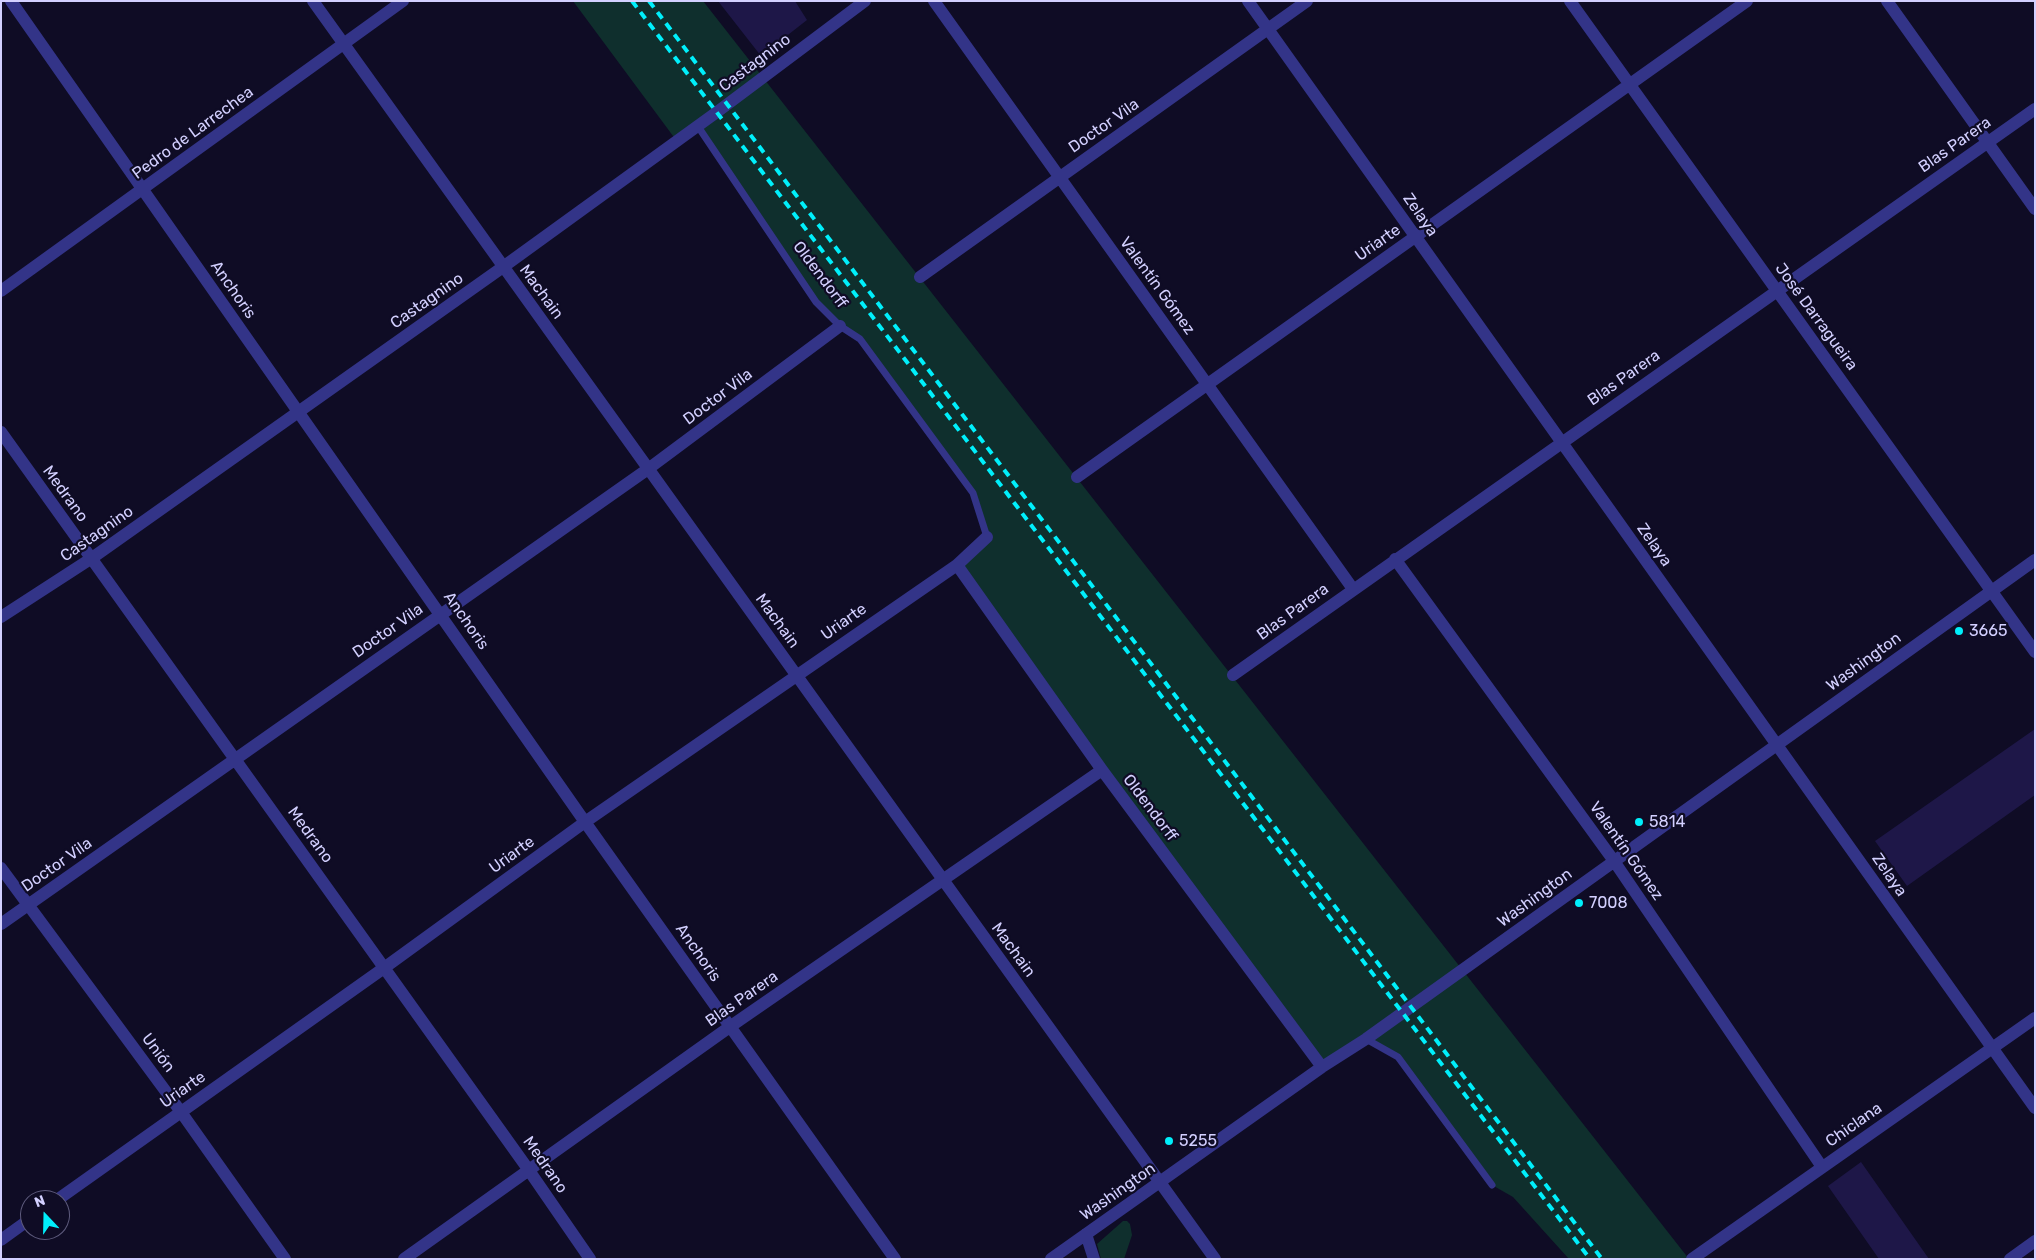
<!DOCTYPE html>
<meta charset="utf-8">
<style>
body{margin:0}
#map{position:relative;width:2036px;height:1260px;overflow:hidden;background:#0f0c25;font-family:Rubik,sans-serif}
canvas{display:block}
.frame{position:absolute;inset:0;border:2px solid #d3d0ff;pointer-events:none}
.north{position:absolute;left:20px;top:1190px;width:50px;height:50px;box-sizing:border-box;background:#0f0c25;border:1px solid #5d5a7c;border-radius:50%;rotate:339deg;font-size:14px;font-weight:700;line-height:20px;text-align:center;color:#d3d0ff}
.north::after{content:'';display:block;margin:auto;width:18px;height:22px;background:#00effb;clip-path:polygon(50% 0,100% 100%,50% 72%,0 100%)}
</style>
<div id="map">
<canvas width="2036" height="1260"></canvas>
<div class="frame"></div>
<div class="north">N</div>
</div>
<script>
const g = document.querySelector('canvas').getContext('2d');
g.lineJoin = 'round';
function fillPath(path, color) { g.fillStyle = color; g.fill(path, 'evenodd'); }
const toPath = rows => new Path2D(rows.map(r => 'M' + r).join(''));
function trace(path, color, width, dash) { g.strokeStyle = color; g.lineWidth = width; g.lineCap = dash ? 'butt' : 'round'; g.setLineDash(dash || []); g.stroke(path); }
function write(font, color, halo, rows, align = 'center') {
  g.font = font + ' Rubik,sans-serif'; g.lineWidth = 4.5; g.setLineDash([]); g.textBaseline = 'middle'; g.strokeStyle = halo; g.fillStyle = color; for (const [text, x, y, turn = 0] of rows) {
    g.save(); g.translate(x, y); g.rotate((+turn || 0) * Math.PI / 180); g.textAlign = isNaN(turn) ? turn : align; if (halo) g.strokeText(text, 0, 0); g.fillText(text, 0, 0); g.restore();
  }
}
fillPath(toPath([
 [573,1,703,1,1689,1259,1569,1259,1513,1197,1492,1185,1398,1057,1366,1039,1322,1067,957,565,987,537,973,493,860,339,816,302,697,125,676,140],
 [1123,1221,1127,1221,1130,1224,1132,1235,1124,1259,1101,1259,1097,1244]
]), '#0f2f2d');
fillPath(toPath([
 [718,1,795,1,807,20,761,56],
 [2035,729,2035,795,1907,886,1875,841],
 [1861,1162,1929,1259,1879,1259,1828,1186]
]), '#1e1748');
trace(toPath([
 [697,125,816,302,840,326,860,339,973,493,987,537],
 [1366,1039,1398,1057,1492,1185]
]), '#333488', 7);
trace(toPath([
 [11,1,585,822,895,1259],
 [313,1,1215,1259],
 [934,1,1353,589],
 [1248,1,2035,1108],
 [1570,1,2035,652],
 [1887,1,2035,209],
 [920,277,1307,1],
 [1,291,403,1],
 [1,432,528,1169,590,1259],
 [1077,477,1747,1],
 [1395,559,1614,861,1822,1167],
 [957,565,1102,770,1322,1067],
 [1,617,92,558,503,267,717,112,865,1],
 [1233,675,2035,109],
 [1,868,181,1112,285,1259],
 [1,924,648,469,840,326],
 [57,1200,384,968,585,822,957,565,987,537],
 [1086,1234,1094,1259],
 [1,1240,30,1219],
 [404,1259,731,1026,1102,770],
 [1051,1259,1322,1067,1366,1039,2035,560],
 [1692,1259,2035,1018],
 [2010,1259,2035,1241]
]), '#333488', 12);
trace(toPath([
 [632,1,1590,1259],
 [649,1,1602,1259]
]), '#00effb', 4, [8, 6]);
for (const [x, y, r, color] of [
 [1959,631,5,"#00effb"],
 [1639,822,5,"#00effb"],
 [1579,903,5,"#00effb"],
 [1169,1141,5,"#00effb"]
]) { const dot = new Path2D(); dot.arc(x, y, r, 0, 2 * Math.PI); g.fillStyle = color; g.fill(dot); trace(dot, '#0f0c25', 2); }
write('16px', '#d3d0ff', '#0f0c25', [
 ["Castagnino",755,63,-37],
 ["Doctor Vila",1104,126,-35],
 ["Pedro de Larrechea",193,133,-36],
 ["Blas Parera",1955,145,-35],
 ["Zelaya",1420,215,55],
 ["Uriarte",1378,243,-35],
 ["Oldendorff",820,275,53],
 ["Valentín Gómez",1157,286,54],
 ["Anchoris",233,290,55],
 ["Machain",541,292,54],
 ["Castagnino",427,301,-35],
 ["José Darragueira",1816,317,54],
 ["Blas Parera",1624,378,-35],
 ["Doctor Vila",718,397,-37],
 ["Medrano",65,494,54],
 ["Castagnino",97,534,-35],
 ["Zelaya",1654,545,55],
 ["Blas Parera",1293,612,-36],
 ["Anchoris",466,621,55],
 ["Machain",777,621,54],
 ["Uriarte",844,622,-35],
 ["Doctor Vila",388,631,-35],
 ["Washington",1864,662,-36],
 ["Oldendorff",1150,808,53],
 ["Medrano",310,835,54],
 ["Valentín Gómez",1626,851,55],
 ["Uriarte",512,855,-36],
 ["Doctor Vila",57,865,-35],
 ["Zelaya",1889,875,55],
 ["Washington",1535,898,-36],
 ["Machain",1013,950,54],
 ["Anchoris",698,953,55],
 ["Blas Parera",742,999,-35],
 ["Unión",158,1053,53],
 ["Uriarte",183,1090,-35],
 ["Chiclana",1854,1125,-35],
 ["Medrano",545,1165,55],
 ["Washington",1118,1192,-35]
]);
write('16px', '#d3d0ff', '#0f0c25', [
 ["3665",1969,631],
 ["5814",1649,822],
 ["7008",1589,903],
 ["5255",1179,1141]
], 'left');
</script>
